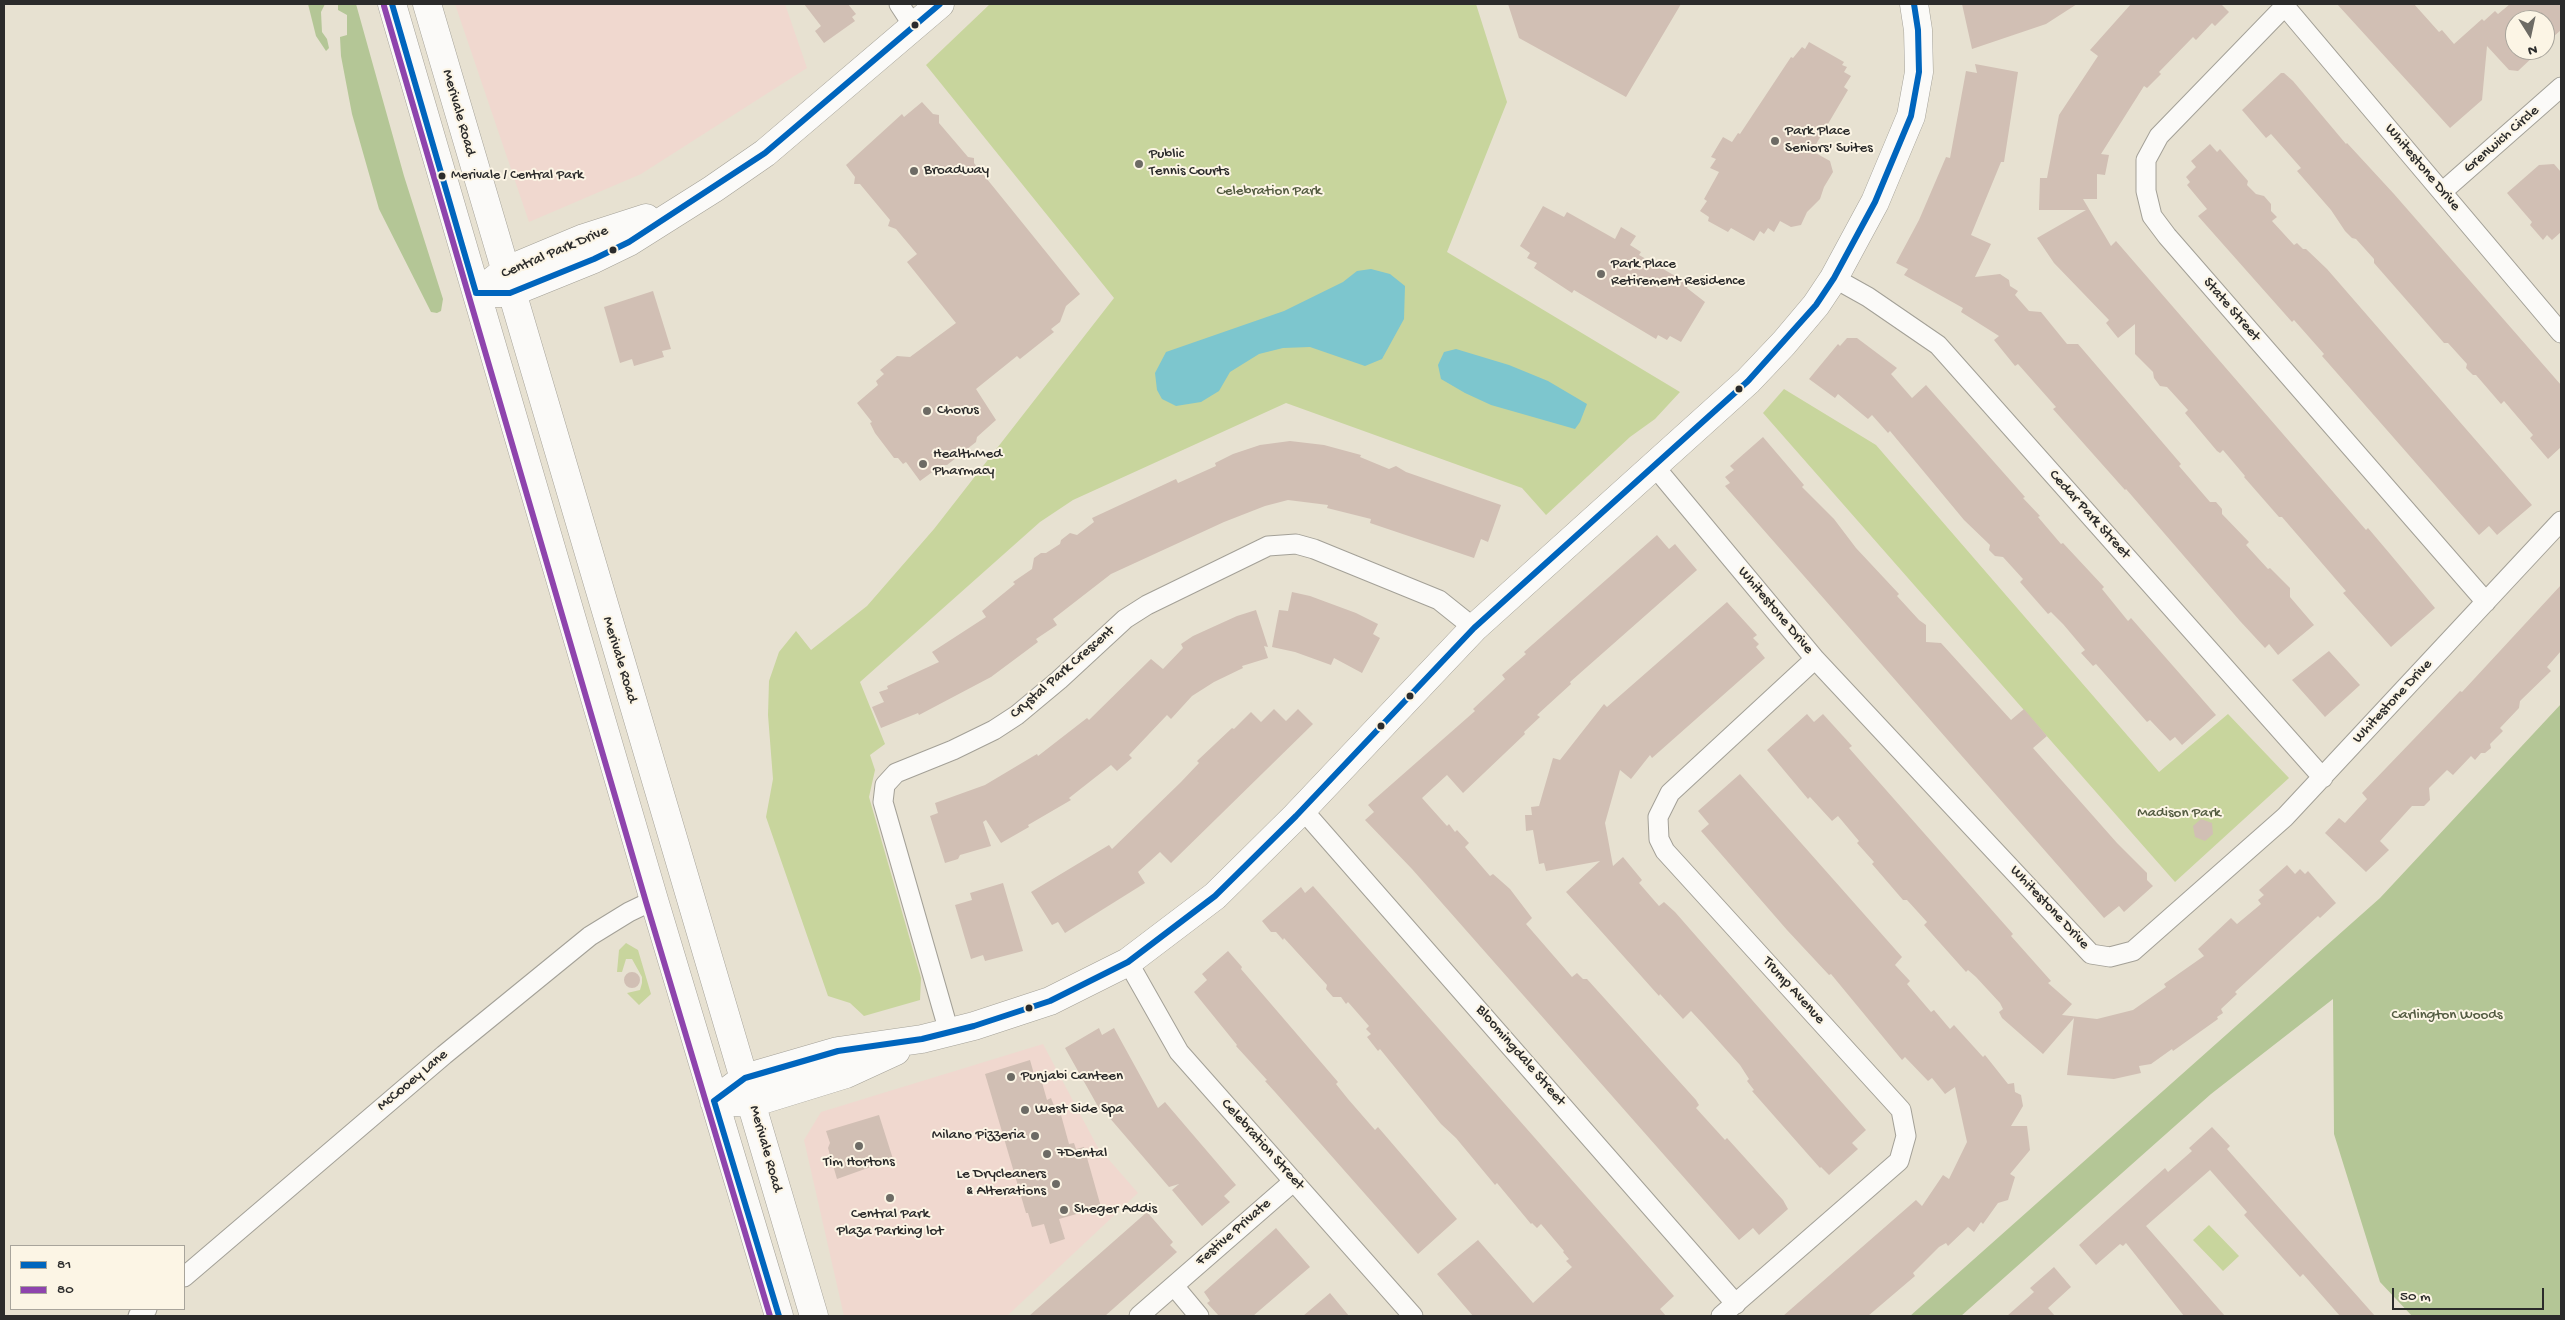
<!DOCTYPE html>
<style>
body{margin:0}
#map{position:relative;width:2565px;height:1320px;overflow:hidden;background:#e7e1d1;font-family:"Gochi Hand",sans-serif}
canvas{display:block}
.frame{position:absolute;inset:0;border:5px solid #2b2b2b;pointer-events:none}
.legend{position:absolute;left:10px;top:1245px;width:175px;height:65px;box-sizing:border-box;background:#fcf5e5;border:1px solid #a8a49b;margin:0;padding:6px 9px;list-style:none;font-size:15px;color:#2b2b2b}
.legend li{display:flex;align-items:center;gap:10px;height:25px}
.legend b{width:25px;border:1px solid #a8a49b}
.north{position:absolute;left:2505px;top:10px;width:50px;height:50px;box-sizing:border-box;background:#fcf5e5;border:1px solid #a8a49b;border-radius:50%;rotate:170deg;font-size:14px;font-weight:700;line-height:20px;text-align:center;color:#2b2b2b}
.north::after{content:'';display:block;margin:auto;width:18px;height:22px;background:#6d6b65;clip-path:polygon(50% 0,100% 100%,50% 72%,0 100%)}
.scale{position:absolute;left:2392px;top:1288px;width:152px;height:22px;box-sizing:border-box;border:2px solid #2b2b2b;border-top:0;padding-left:6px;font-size:15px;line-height:18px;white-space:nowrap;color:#2b2b2b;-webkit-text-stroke:4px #fcf5e5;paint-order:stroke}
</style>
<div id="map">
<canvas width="2565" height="1320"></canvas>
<div class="frame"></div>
<ul class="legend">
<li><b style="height:6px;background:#0065bd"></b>81</li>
<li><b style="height:6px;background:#8e44ad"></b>80</li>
</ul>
<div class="north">N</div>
<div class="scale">50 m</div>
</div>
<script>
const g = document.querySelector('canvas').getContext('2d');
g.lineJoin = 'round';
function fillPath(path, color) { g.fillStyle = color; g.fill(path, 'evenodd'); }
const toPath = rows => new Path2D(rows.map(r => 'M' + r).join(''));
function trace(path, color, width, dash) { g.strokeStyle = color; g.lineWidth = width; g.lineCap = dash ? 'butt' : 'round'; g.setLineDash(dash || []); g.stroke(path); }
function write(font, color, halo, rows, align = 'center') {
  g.font = font + ' "Gochi Hand",sans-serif'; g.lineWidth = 4; g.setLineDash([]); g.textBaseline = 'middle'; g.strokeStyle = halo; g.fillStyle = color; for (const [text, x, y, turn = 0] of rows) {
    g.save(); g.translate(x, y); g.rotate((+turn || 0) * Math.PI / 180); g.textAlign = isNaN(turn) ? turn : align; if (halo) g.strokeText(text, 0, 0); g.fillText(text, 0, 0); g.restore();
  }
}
fillPath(toPath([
 [455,4,785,4,807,68,641,174,529,222],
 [1043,1044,1097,1146,1138,1193,1007,1316,844,1316,804,1140,821,1112]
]), '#f0d8cf');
fillPath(toPath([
 [990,4,1476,4,1507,102,1447,252,1680,392,1655,419,1630,437,1546,515,1522,488,1286,403,1073,500,1040,522,860,682,885,744,870,755,875,770,869,797,921,978,920,1000,864,1016,850,1003,828,996,766,817,773,779,768,715,769,681,779,652,796,631,811,650,867,606,934,529,1114,298,926,65],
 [1784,389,1876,445,2159,772,2228,714,2289,778,2175,882,1763,413],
 [626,943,638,950,651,994,639,1005,627,993,640,990,642,983,642,977,632,959,626,959,622,972,617,972,619,950],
 [2209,1225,2239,1256,2223,1271,2193,1240]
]), '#c8d59d');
fillPath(toPath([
 [308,4,325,4,321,12,322,32,327,39,329,48,326,51,316,36],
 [338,4,356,4,404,176,443,299,441,311,437,313,431,312,379,209,352,114,341,56,340,37,347,35,347,15,338,10],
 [2561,704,2561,1316,2412,1316,2380,1282,2334,1134,2333,999,2211,1094,1961,1316,1910,1316,2380,898]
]), '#b4c696');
fillPath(toPath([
 [1371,269,1390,274,1405,286,1404,319,1382,359,1365,366,1310,347,1283,348,1259,354,1230,372,1219,391,1201,402,1176,406,1162,399,1157,390,1155,373,1166,352,1284,311,1343,282,1357,271],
 [1456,349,1509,365,1548,381,1587,404,1580,422,1575,429,1491,405,1465,393,1441,379,1438,365,1444,352]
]), '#7dc6ce');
fillPath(toPath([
 [804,4,848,4,856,14,852,17,855,21,824,43,815,31,821,26],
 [1508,4,1681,4,1626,97,1519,38],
 [1962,4,2077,4,2046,24,1972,49],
 [2131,4,2221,4,2229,12,2215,26,2212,23,2196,40,2193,37,2159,72,2161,74,2147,88,2144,86,2101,154,2109,155,2105,175,2097,174,2097,199,2083,199,2111,246,2116,241,2366,530,2368,528,2390,554,2435,608,2391,647,2343,593,2346,591,2282,517,2279,517,2244,477,2245,476,2223,450,2220,453,2217,451,2185,413,2188,410,2167,387,2160,386,2154,378,2153,372,2135,354,2135,324,2118,338,2106,323,2109,320,2054,263,2037,238,2086,210,2039,210,2040,178,2047,178,2059,115,2098,56,2090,50],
 [2337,4,2414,4,2439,32,2442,30,2454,44,2482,19,2484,21,2495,11,2498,14,2510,4,2561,4,2561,30,2545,44,2545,20,2515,20,2515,50,2538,50,2534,54,2535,55,2518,71,2509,70,2487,46,2482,100,2450,128],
 [1809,42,1844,62,1842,65,1847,67,1844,72,1851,76,1844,87,1848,90,1812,151,1830,161,1833,172,1824,187,1820,199,1807,212,1801,225,1791,227,1780,221,1774,232,1768,228,1764,234,1760,231,1754,241,1731,228,1728,232,1708,221,1709,217,1700,211,1707,201,1704,199,1719,172,1710,168,1716,159,1711,157,1723,137,1732,142,1738,133,1740,134,1791,57,1793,58,1802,47,1805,49],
 [1975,64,2018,72,2004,162,2001,162,1971,235,1991,244,1975,277,2000,274,2009,280,2010,286,2018,291,2015,295,2029,311,2041,312,2067,344,2078,344,2181,464,2179,466,2210,502,2216,502,2222,509,2222,514,2249,542,2246,545,2268,569,2270,568,2290,588,2290,597,2314,625,2278,655,2269,644,2265,648,2240,621,2126,489,2125,490,2053,409,2056,407,2018,364,2015,366,1994,340,1999,336,1961,312,1963,308,1904,275,1908,269,1896,263,1919,220,1946,157,1950,158,1966,71,1977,73],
 [2281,73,2284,73,2293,81,2346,144,2347,143,2394,194,2561,385,2561,447,2548,459,2530,438,2533,435,2504,401,2501,404,2476,375,2473,375,2466,368,2467,364,2448,343,2444,343,2374,263,2374,259,2356,239,2352,238,2345,231,2331,210,2297,171,2301,168,2271,134,2266,138,2242,110],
 [922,102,933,114,939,115,939,123,968,157,974,158,974,163,1080,294,1066,306,1060,322,1051,329,1054,332,1020,359,1017,356,976,389,996,420,977,437,976,442,947,465,942,465,920,481,906,462,903,464,898,458,894,458,875,433,870,423,872,422,857,403,878,385,876,381,884,374,880,370,897,356,910,357,956,323,907,262,917,254,896,229,888,226,890,220,860,184,854,184,855,177,846,165,902,114,904,117],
 [2210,144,2217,152,2220,149,2248,181,2247,185,2256,194,2264,196,2271,204,2271,211,2277,217,2272,221,2294,245,2297,243,2303,249,2306,249,2327,269,2532,505,2497,535,2489,526,2479,535,2322,356,2324,354,2294,320,2292,322,2198,216,2207,209,2187,185,2190,182,2186,177,2196,167,2191,161],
 [2554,164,2561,172,2561,232,2552,240,2547,235,2543,240,2530,225,2532,222,2507,193,2539,165],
 [1543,206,1564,217,1567,212,1615,239,1621,227,1636,236,1630,245,1641,252,1639,255,1689,284,1687,288,1705,302,1681,342,1670,336,1667,340,1658,335,1656,339,1574,290,1572,293,1534,268,1537,263,1527,258,1530,253,1520,246],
 [653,291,671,349,662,351,664,357,634,366,632,359,620,363,604,307],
 [1847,338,1857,338,1897,368,1891,374,1912,398,1926,385,2025,497,2023,498,2040,516,2038,517,2061,544,2063,543,2104,587,2102,589,2128,621,2131,618,2216,715,2182,745,2175,737,2170,741,2150,720,2147,722,2096,664,2093,666,2081,653,2085,650,2063,624,2051,612,2048,614,2020,582,2023,579,2003,557,1995,556,1989,550,1990,545,1964,520,1890,431,1888,433,1872,415,1868,419,1838,394,1835,398,1809,379,1838,344,1840,346],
 [1763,437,1804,485,1802,487,1834,519,1856,548,1899,594,1897,596,1919,620,1926,625,1926,642,1941,643,2011,720,2024,709,2047,736,2033,748,2117,843,2147,873,2147,880,2153,886,2124,912,2119,906,2104,918,1725,486,1730,483,1725,477,1734,470,1730,466],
 [1290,441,1324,445,1361,455,1360,457,1389,469,1396,466,1406,472,1501,505,1488,542,1481,539,1474,558,1370,523,1371,519,1327,508,1328,505,1288,500,1265,506,1224,522,1111,574,1053,619,1057,625,1036,639,1038,642,991,677,919,715,918,713,881,728,872,707,884,702,879,692,888,689,887,686,939,662,932,652,986,617,982,611,1015,584,1013,582,1032,569,1034,558,1041,553,1046,553,1060,544,1061,540,1070,533,1077,535,1094,522,1092,518,1161,486,1176,479,1178,483,1216,466,1215,463,1233,454,1260,445],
 [1657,535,1669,549,1675,544,1697,570,1570,682,1571,684,1537,715,1540,717,1524,732,1525,734,1463,793,1447,775,1422,798,1447,826,1449,824,1455,832,1457,830,1469,843,1465,847,1490,876,1493,874,1510,889,1532,918,1526,924,1572,977,1577,973,1583,979,1587,979,1696,1100,1699,1105,1696,1108,1725,1140,1727,1138,1783,1200,1788,1209,1759,1235,1753,1228,1739,1240,1412,869,1365,820,1374,812,1368,805,1475,711,1473,709,1505,679,1502,675,1526,654,1524,652],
 [2561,585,2561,651,2547,667,2551,671,2520,701,2519,708,2500,728,2503,731,2490,744,2491,748,2485,753,2481,753,2475,760,2471,756,2453,775,2447,770,2429,788,2430,800,2424,806,2412,806,2380,841,2389,850,2366,872,2325,833,2339,818,2345,823,2367,799,2362,793,2460,691,2462,692],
 [1292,592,1310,596,1356,613,1378,624,1373,634,1380,638,1362,673,1334,658,1331,665,1295,652,1272,647,1279,610,1288,611],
 [1727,602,1757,635,1753,638,1759,644,1756,647,1765,658,1652,758,1650,755,1631,779,1620,770,1605,823,1613,866,1623,857,1642,880,1639,883,1659,906,1664,902,1675,912,1866,1130,1852,1143,1858,1149,1829,1175,1821,1167,1820,1168,1752,1091,1754,1090,1747,1081,1749,1079,1740,1065,1705,1026,1691,1011,1683,1019,1660,994,1659,996,1566,892,1600,861,1546,871,1544,863,1539,864,1533,830,1526,831,1525,815,1532,815,1531,807,1539,806,1553,758,1560,760,1604,704,1607,707],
 [1256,610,1268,647,1264,646,1268,658,1242,666,1243,668,1214,682,1192,696,1171,719,1167,715,1129,755,1132,758,1117,771,1111,765,1069,798,1071,800,1028,825,1029,827,1001,843,986,820,983,822,991,846,960,855,958,859,945,863,930,816,938,813,935,803,985,785,1037,754,1038,756,1087,718,1089,720,1151,659,1163,669,1183,648,1181,644,1193,636,1237,616],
 [2329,651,2360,685,2325,717,2292,680],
 [1274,709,1286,721,1298,709,1313,724,1171,863,1160,852,1138,872,1145,883,1065,933,1058,922,1052,925,1031,892,1109,845,1112,849,1181,782,1199,763,1197,761,1232,728,1234,729,1251,712,1261,722],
 [1807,714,1814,722,1823,714,1852,746,1849,748,2013,934,2011,936,2051,981,2048,983,2072,1004,2062,1015,2097,1019,2133,1010,2166,987,2164,984,2204,956,2198,949,2231,918,2237,924,2261,904,2258,900,2264,895,2259,890,2287,865,2295,874,2300,869,2305,874,2308,871,2336,903,2320,918,2318,916,2235,992,2237,994,2221,1009,2223,1013,2217,1017,2218,1019,2173,1051,2172,1049,2151,1064,2139,1066,2141,1073,2114,1079,2067,1075,2074,1018,2043,1054,2002,1018,1999,1012,2003,1009,2000,1003,1976,977,1968,970,1966,972,1924,925,1927,922,1907,900,1903,900,1872,864,1874,862,1857,843,1859,841,1838,816,1832,821,1810,797,1808,799,1767,750],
 [1740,774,1902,957,1895,965,1910,981,1907,984,1931,1012,1934,1010,1950,1029,1954,1025,1983,1057,1985,1055,2008,1084,2014,1083,2015,1092,2021,1095,2023,1106,2011,1126,2027,1126,2030,1150,2010,1174,2015,1177,2008,1200,1998,1203,1983,1224,1981,1222,1974,1232,1968,1227,1948,1246,1946,1243,1939,1247,1913,1273,1915,1276,1868,1316,1783,1316,1916,1200,1922,1206,1943,1175,1949,1179,1967,1142,1955,1087,1945,1094,1932,1078,1928,1081,1905,1057,1902,1060,1831,974,1829,975,1787,930,1701,831,1709,824,1698,811],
 [2201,819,2212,823,2213,834,2205,841,2195,837,2193,826],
 [1003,883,1023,951,985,961,983,955,971,959,955,905,972,900,970,893],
 [1313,886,1674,1296,1660,1309,1666,1316,1473,1316,1437,1274,1478,1240,1533,1303,1572,1267,1566,1261,1569,1259,1563,1252,1564,1251,1541,1224,1537,1228,1532,1223,1531,1224,1497,1183,1495,1185,1456,1138,1441,1124,1380,1049,1378,1051,1367,1037,1371,1034,1366,1029,1369,1026,1348,1002,1346,1004,1341,997,1333,997,1326,989,1327,985,1284,938,1283,940,1276,932,1271,932,1262,921,1301,887,1305,893],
 [1228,951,1242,967,1241,969,1338,1082,1336,1084,1348,1099,1375,1130,1378,1127,1457,1219,1418,1254,1275,1092,1265,1081,1267,1080,1236,1046,1237,1045,1194,992,1207,980,1202,974],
 '624 980a8 8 0 1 1 16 0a8 8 0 1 1-16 0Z',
 [1099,1028,1102,1035,1114,1028,1158,1108,1165,1102,1236,1185,1224,1196,1230,1202,1202,1226,1172,1190,1179,1184,1169,1187,1102,1109,1100,1110,1065,1048],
 [1030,1060,1036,1081,1041,1079,1047,1100,1051,1098,1058,1116,1061,1115,1069,1144,1074,1143,1076,1149,1084,1147,1101,1207,1059,1219,1065,1239,1050,1244,1044,1224,1032,1227,1028,1213,1026,1213,985,1074],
 [879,1115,893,1159,837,1179,828,1148,830,1143,826,1131],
 [2212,1127,2230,1146,2227,1149,2375,1316,2340,1316,2303,1274,2300,1277,2244,1215,2247,1212,2210,1170,2146,1226,2225,1316,2184,1316,2126,1243,2123,1246,2120,1244,2096,1265,2079,1245,2165,1168,2168,1172,2192,1151,2189,1148],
 [1147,1212,1173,1242,1170,1245,1177,1252,1105,1316,1029,1316],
 [1276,1228,1310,1267,1253,1316,1219,1316,1207,1303,1210,1301,1204,1292],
 [2054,1267,2071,1287,2048,1308,2055,1316,2007,1316,2034,1292,2030,1288],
 [1330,1293,1349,1316,1303,1316]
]), '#d1bfb4');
const street = toPath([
 [899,4,914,27],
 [2283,4,2561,333],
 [2285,6,2159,136,2146,160,2146,191,2152,216,2167,236,2486,602],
 [2442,192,2561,87],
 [1834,278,1868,297,1938,345,2323,778],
 [1655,467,1815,659,2091,954,2110,957,2133,951,2285,817,2561,521],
 [1302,809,1736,1304],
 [1128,962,1179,1052,1413,1316],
 [949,1032,883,802,885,785,896,773,953,750,994,730,1017,715,1059,680,1125,619,1147,605,1268,546,1296,544,1314,549,1439,600,1474,628],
 [184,1277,444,1055,590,936,629,912,654,900],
 [1174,1286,1199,1316],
 [138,1316,147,1309],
 [1139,1316,1294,1181],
 [1721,1316,1899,1161,1906,1136,1901,1110,1665,851,1659,839,1658,817,1670,793,1815,659]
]);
const secondary = toPath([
 [392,4,654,900,779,1316],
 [427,4,814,1316],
 [490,283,505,271,584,238,646,218],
 [491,293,510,293,594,259,629,242,713,189,765,153,940,4],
 [714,1101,745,1078,838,1051,922,1039,974,1026,1050,1001,1128,962,1215,896,1296,816,1474,628,1748,381,1784,343,1816,305,1834,278,1875,202,1911,116,1919,72,1918,30,1914,4],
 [733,1102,752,1103,846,1074,896,1051]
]);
trace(street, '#a3a097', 21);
trace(secondary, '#a3a097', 29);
trace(street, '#fbfaf8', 19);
trace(secondary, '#fbfaf8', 28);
trace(toPath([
 [392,4,476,293],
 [476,293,510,293,594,259,629,242,765,153,940,4],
 [714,1101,745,1078,838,1051,922,1039,974,1026,1050,1001,1128,962,1215,896,1296,816,1474,628,1748,381,1816,305,1834,278,1875,202,1911,116,1919,72,1918,30,1914,4],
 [714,1101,779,1316]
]), '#0065bd', 6);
trace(toPath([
 [384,6,646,902,770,1316]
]), '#8e44ad', 6);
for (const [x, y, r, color] of [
 [915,25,4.5,"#2b2b2b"],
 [1775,141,5,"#6d6b65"],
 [1139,164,5,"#6d6b65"],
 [914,171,5,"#6d6b65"],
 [442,176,4.5,"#2b2b2b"],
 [613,250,4.5,"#2b2b2b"],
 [1601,274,5,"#6d6b65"],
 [1739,389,4.5,"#2b2b2b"],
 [927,411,5,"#6d6b65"],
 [923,464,5,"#6d6b65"],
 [1410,696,4.5,"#2b2b2b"],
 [1381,726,4.5,"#2b2b2b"],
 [1029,1008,4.5,"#2b2b2b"],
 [1011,1077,5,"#6d6b65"],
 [1025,1110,5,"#6d6b65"],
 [1035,1136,5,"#6d6b65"],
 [859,1146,5,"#6d6b65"],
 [1047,1154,5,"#6d6b65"],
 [1056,1184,5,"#6d6b65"],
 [890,1198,5,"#6d6b65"],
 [1064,1210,5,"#6d6b65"]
]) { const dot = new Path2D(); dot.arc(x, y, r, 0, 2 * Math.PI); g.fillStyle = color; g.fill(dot); trace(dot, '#fcf5e5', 2); }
write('14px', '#2b2b2b', '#fcf5e5', [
 ["Merivale / Central Park",451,176]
], 'left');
write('15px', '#2b2b2b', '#fcf5e5', [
 ["Merivale Road",458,113,74],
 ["Grenwich Circle",2502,140,-41],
 ["Whitestone Drive",2422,168,50],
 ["Central Park Drive",555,253,-23],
 ["State Street",2231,310,49],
 ["Cedar Park Street",2089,515,48],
 ["Whitestone Drive",1775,611,50],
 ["Merivale Road",619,660,73],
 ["Crystal Park Crescent",1063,673,-41],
 ["Whitestone Drive",2393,702,-47],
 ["Whitestone Drive",2049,908,47],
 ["Trump Avenue",1793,991,48],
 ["Bloomingdale Street",1520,1056,49],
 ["McCooey Lane",413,1081,-40],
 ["Celebration Street",1262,1145,48],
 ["Merivale Road",765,1149,74],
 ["Festive Private",1234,1233,-41]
]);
write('15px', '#2b2b2b', '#fcf5e5', [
 ["Park Place",1785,132],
 ["Seniors' Suites",1785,149],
 ["Public",1149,155],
 ["Tennis Courts",1149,172],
 ["Broadway",924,171],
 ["Park Place",1611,265],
 ["Retirement Residence",1611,282],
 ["Chorus",937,411],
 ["HealthMed",933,455],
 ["Pharmacy",933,472],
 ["Punjabi Canteen",1021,1077],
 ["West Side Spa",1035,1110],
 ["Milano Pizzeria",1025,1136,"right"],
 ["7Dental",1057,1154],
 ["Tim Hortons",859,1163,"center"],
 ["Le Drycleaners",1046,1175,"right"],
 ["& Alterations",1046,1192,"right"],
 ["Sheger Addis",1074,1210],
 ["Central Park",890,1215,"center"],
 ["Plaza Parking lot",890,1232,"center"]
], 'left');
write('15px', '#535b41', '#fcf5e5', [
 ["Celebration Park",1269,192],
 ["Madison Park",2179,814],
 ["Carlington Woods",2447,1016]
]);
</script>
